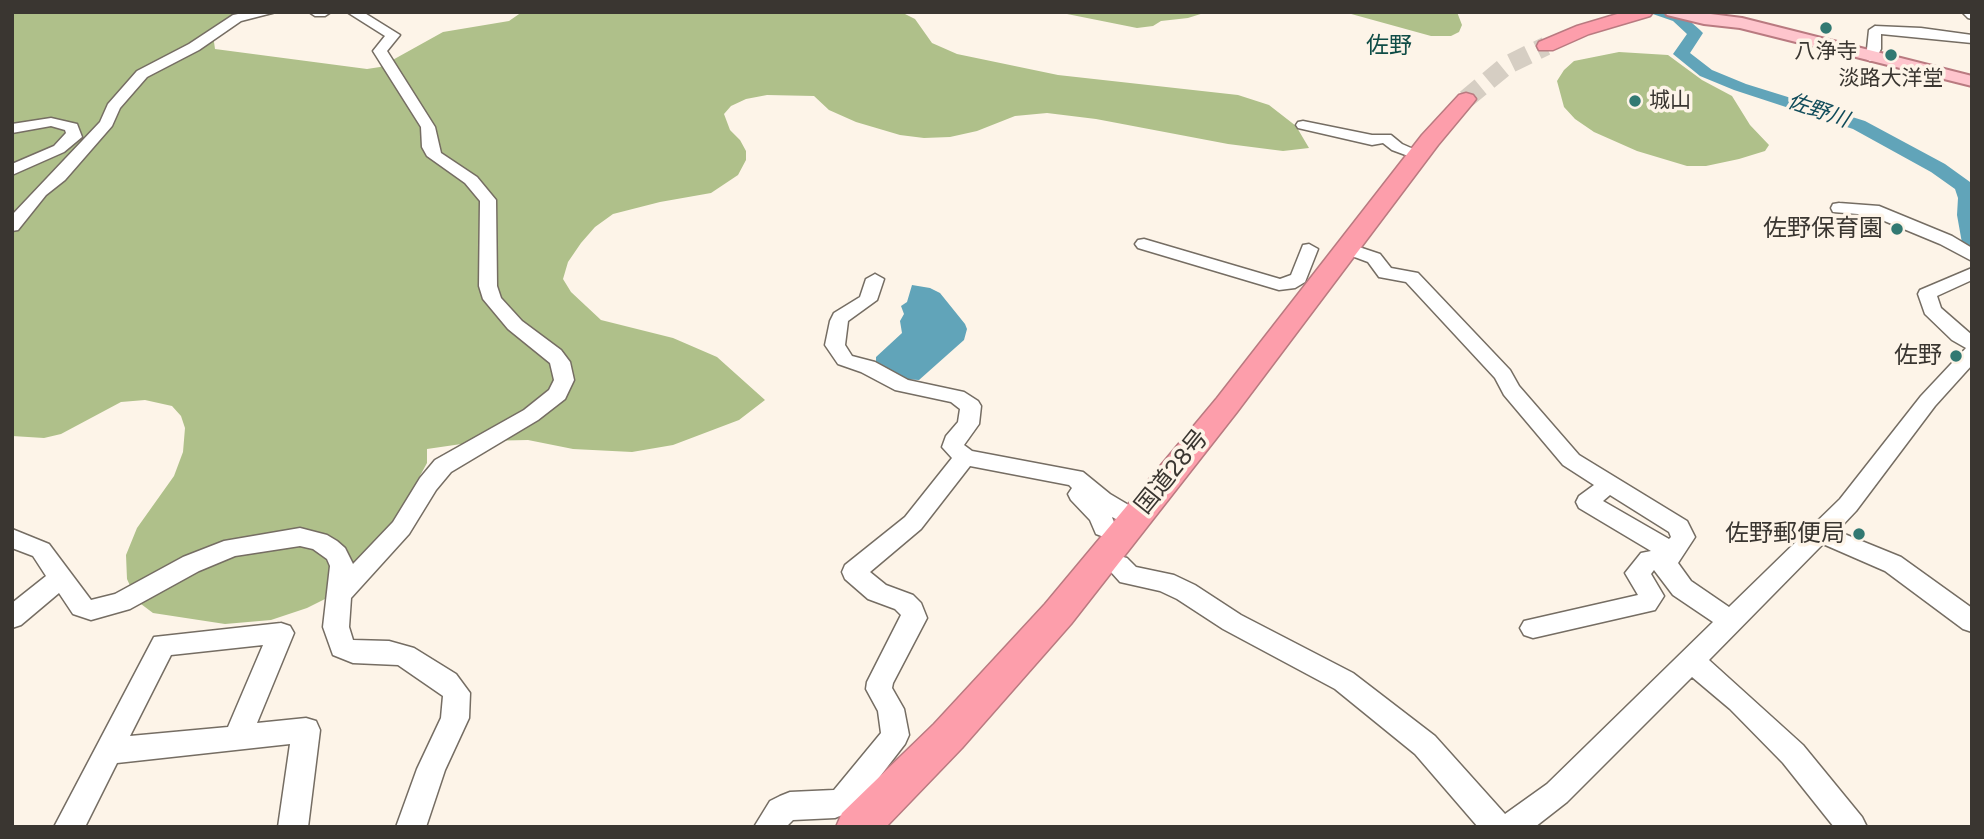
<!DOCTYPE html>
<meta charset="utf-8">
<style>
body{margin:0}
#map{position:relative;width:1984px;height:839px;overflow:hidden;background:#fdf4e8;font-family:Figtree,sans-serif}
canvas{display:block}
.frame{position:absolute;inset:0;border:14px solid #3a3631;pointer-events:none}
</style>
<div id="map">
<canvas width="1984" height="839"></canvas>
<div class="frame"></div>
</div>
<script>
const g = document.querySelector('canvas').getContext('2d');
g.lineJoin = 'round';
function fillPath(path, color) { g.fillStyle = color; g.fill(path, 'evenodd'); }
const toPath = rows => new Path2D(rows.map(r => 'M' + r).join(''));
function trace(path, color, width, dash) { g.strokeStyle = color; g.lineWidth = width; g.lineCap = dash ? 'butt' : 'round'; g.setLineDash(dash || []); g.stroke(path); }
function write(font, color, halo, rows, align = 'center') {
  g.font = font + ' Figtree,"Noto Sans JP",sans-serif'; g.lineWidth = 7; g.setLineDash([]); g.textBaseline = 'middle'; g.strokeStyle = halo; g.fillStyle = color; for (const [text, x, y, turn = 0] of rows) {
    g.save(); g.translate(x, y); g.rotate((+turn || 0) * Math.PI / 180); g.textAlign = isNaN(turn) ? turn : align; if (halo) g.strokeText(text, 0, 0); g.fillText(text, 0, 0); g.restore();
  }
}
fillPath(toPath([
 [12,12,282,12,234,23,213,35,215,49,367,69,380,67,443,32,509,21,522,12,901,12,915,19,932,43,957,54,1058,75,1238,95,1269,105,1296,126,1309,148,1283,151,1228,144,1096,119,1047,113,1015,116,977,131,950,137,924,138,900,135,856,122,829,110,814,96,767,95,746,99,731,106,724,114,730,130,740,140,746,151,746,160,738,175,711,193,660,202,613,214,595,227,581,243,568,262,563,279,571,292,601,320,673,338,717,357,765,400,739,420,673,445,632,452,573,449,528,440,482,441,427,449,427,463,416,483,405,518,343,590,307,608,271,620,225,624,153,613,137,601,127,579,126,555,137,528,174,476,183,452,185,428,181,416,172,406,145,400,121,402,61,434,44,438,12,436],
 [1057,12,1207,12,1188,18,1161,21,1153,26,1137,28],
 [1344,12,1457,12,1462,25,1459,32,1451,36,1431,36],
 [1619,52,1668,55,1702,80,1732,96,1750,125,1769,145,1765,151,1739,159,1706,166,1687,166,1637,151,1594,132,1575,119,1564,107,1557,81,1564,70,1574,61]
]), '#afc08a');
fillPath(toPath([
 [912,285,930,288,940,293,965,324,967,329,964,340,919,380,903,379,876,364,876,357,902,333,900,321,904,314,901,306,907,302]
]), '#61a4b9');
fillPath(toPath([
 [1647,12,1683,15,1700,30,1703,33,1690,53,1712,70,1746,84,1865,121,1945,164,1970,182,1972,249,1965,247,1962,243,1957,215,1958,198,1955,189,1931,172,1853,129,1734,90,1700,76,1673,54,1687,34,1673,21,1647,12]
]), '#61a4b9');
trace(toPath([
 [1466,99,1507,65,1546,46]
]), '#d6cec3', 19, [19, 10]);
const minor = toPath([
 [248,12,276,12,241,21,199,50,147,77,120,108,112,126,65,180,46,195,18,230,12,231,12,215,100,122,108,104,137,71,189,44,233,15,248,12],
 [309,12,331,12,325,16,315,16,309,12],
 [347,12,363,12,400,35,387,51,435,127,441,153,477,177,496,200,497,286,501,298,522,321,561,350,570,362,574,380,565,399,538,420,451,472,436,490,409,534,351,598,349,627,353,640,389,641,414,648,456,674,470,693,469,718,445,770,426,827,396,827,417,769,441,718,443,696,398,665,353,663,333,655,323,627,330,566,327,559,313,549,300,546,235,556,199,571,130,609,91,620,73,614,59,593,21,625,12,628,12,603,46,576,33,556,12,548,12,529,49,544,91,600,115,594,183,557,224,541,300,528,327,535,337,541,345,548,353,564,393,522,420,478,435,460,524,410,549,390,554,380,550,363,508,329,483,299,479,286,480,201,465,183,427,156,422,147,421,127,373,51,385,36,347,12],
 [1962,12,1972,12,1972,19,1968,18,1962,12],
 [1875,26,1921,28,1972,35,1972,43,1881,34,1881,49,1875,60,1870,61,1863,57,1867,49,1869,30,1875,26],
 [51,118,77,124,82,137,64,152,12,175,12,164,54,146,66,133,65,130,51,126,12,133,12,124,51,118],
 [1303,121,1372,135,1391,135,1402,144,1427,155,1419,160,1392,150,1383,143,1372,145,1298,128,1296,125,1298,122,1303,121],
 [1839,203,1879,206,1952,236,1972,248,1972,261,1940,244,1870,215,1833,212,1831,208,1833,204,1839,203],
 [1144,239,1280,279,1291,275,1303,245,1309,244,1318,249,1305,282,1295,288,1279,290,1138,248,1135,244,1138,240,1144,239],
 [1347,243,1380,254,1391,268,1418,273,1510,370,1519,386,1579,455,1687,521,1695,537,1678,563,1691,581,1729,607,1840,499,1921,396,1966,348,1952,340,1925,314,1918,294,1920,290,1972,268,1972,280,1937,296,1941,308,1972,335,1972,365,1935,406,1856,511,1837,531,1901,557,1972,608,1972,632,1963,629,1885,571,1823,544,1709,660,1803,745,1862,817,1867,827,1834,827,1783,763,1730,709,1692,677,1567,802,1535,827,1478,827,1415,754,1335,689,1223,629,1177,599,1160,591,1120,582,1111,572,1107,565,1111,558,1119,556,1127,558,1136,567,1174,575,1195,585,1241,615,1353,673,1435,736,1505,814,1547,784,1713,622,1673,595,1654,570,1651,574,1664,596,1655,610,1533,638,1524,635,1520,628,1524,621,1638,595,1625,573,1641,553,1651,551,1579,508,1576,502,1579,496,1594,485,1563,465,1504,395,1495,378,1406,282,1379,277,1368,262,1341,252,1338,248,1347,243],
 [1610,495,1669,532,1671,537,1669,539,1603,501,1610,495],
 [875,274,884,279,877,300,848,321,845,345,852,356,875,362,908,380,964,392,978,401,981,406,979,424,964,445,972,451,1083,472,1110,494,1142,513,1146,519,1142,525,1134,528,1112,517,1116,528,1112,534,1104,537,1096,534,1090,520,1071,500,1068,494,1072,488,1069,485,970,466,921,529,870,572,886,585,913,595,921,603,927,618,893,683,892,688,904,709,909,735,905,744,854,810,835,818,793,820,786,827,754,827,770,801,780,796,790,792,834,790,881,733,878,711,866,689,867,682,901,615,895,609,868,599,845,579,842,572,845,565,905,517,952,458,942,447,946,436,958,422,960,409,951,402,895,390,861,372,838,364,825,345,830,321,834,313,860,297,866,279,875,274],
 [281,623,290,626,294,633,257,723,306,718,316,721,320,730,308,827,278,827,290,744,117,763,85,827,54,827,154,637,281,623],
 [263,645,228,727,130,736,171,655,263,645]
]);
const major = toPath([
 [1665,12,1695,12,1742,18,1972,76,1972,86,1740,28,1704,24,1667,15,1665,12]
]);
const highway = toPath([
 [1624,12,1653,12,1650,16,1589,34,1553,50,1539,50,1537,46,1539,42,1577,26,1624,12],
 [1466,93,1473,95,1476,99,1473,103,1438,145,1237,412,1071,624,962,748,886,827,836,827,842,813,934,724,1045,604,1217,398,1422,135,1459,95,1466,93]
]);
trace(minor, '#756d63', 3);
trace(major, '#b97a80', 4);
trace(highway, '#b97a80', 3);
fillPath(minor, '#fff');
fillPath(major, '#fec5cd');
fillPath(highway, '#fd9eab');
for (const [x, y, r, color] of [
 [1826,28,7,"#327972"],
 [1891,55,7,"#327972"],
 [1635,101,7,"#327972"],
 [1897,229,7,"#327972"],
 [1956,356,7,"#327972"],
 [1859,534,7,"#327972"]
]) { const dot = new Path2D(); dot.arc(x, y, r, 0, 2 * Math.PI); g.fillStyle = color; g.fill(dot); trace(dot, '#fdf4e8', 2.5); }
write('21px', '#3a3631', '#fdf4e8', [
 ["八浄寺",1826,52],
 ["淡路大洋堂",1891,79],
 ["城山",1649,101,"left"]
]);
write('italic 21px', '#0f4b5a', '#fdf4e8', [
 ["佐野川",1818,111,19]
]);
write('23px', '#0f4c46', '#fdf4e8', [
 ["佐野",1389,46]
]);
write('24px', '#3a3631', '#fdf4e8', [
 ["佐野保育園",1883,229],
 ["佐野",1942,356],
 ["佐野郵便局",1845,534]
], 'right');
write('24px', '#3a3631', '#fdf4e8', [
 ["国道28号",1172,472,-51]
]);
</script>
